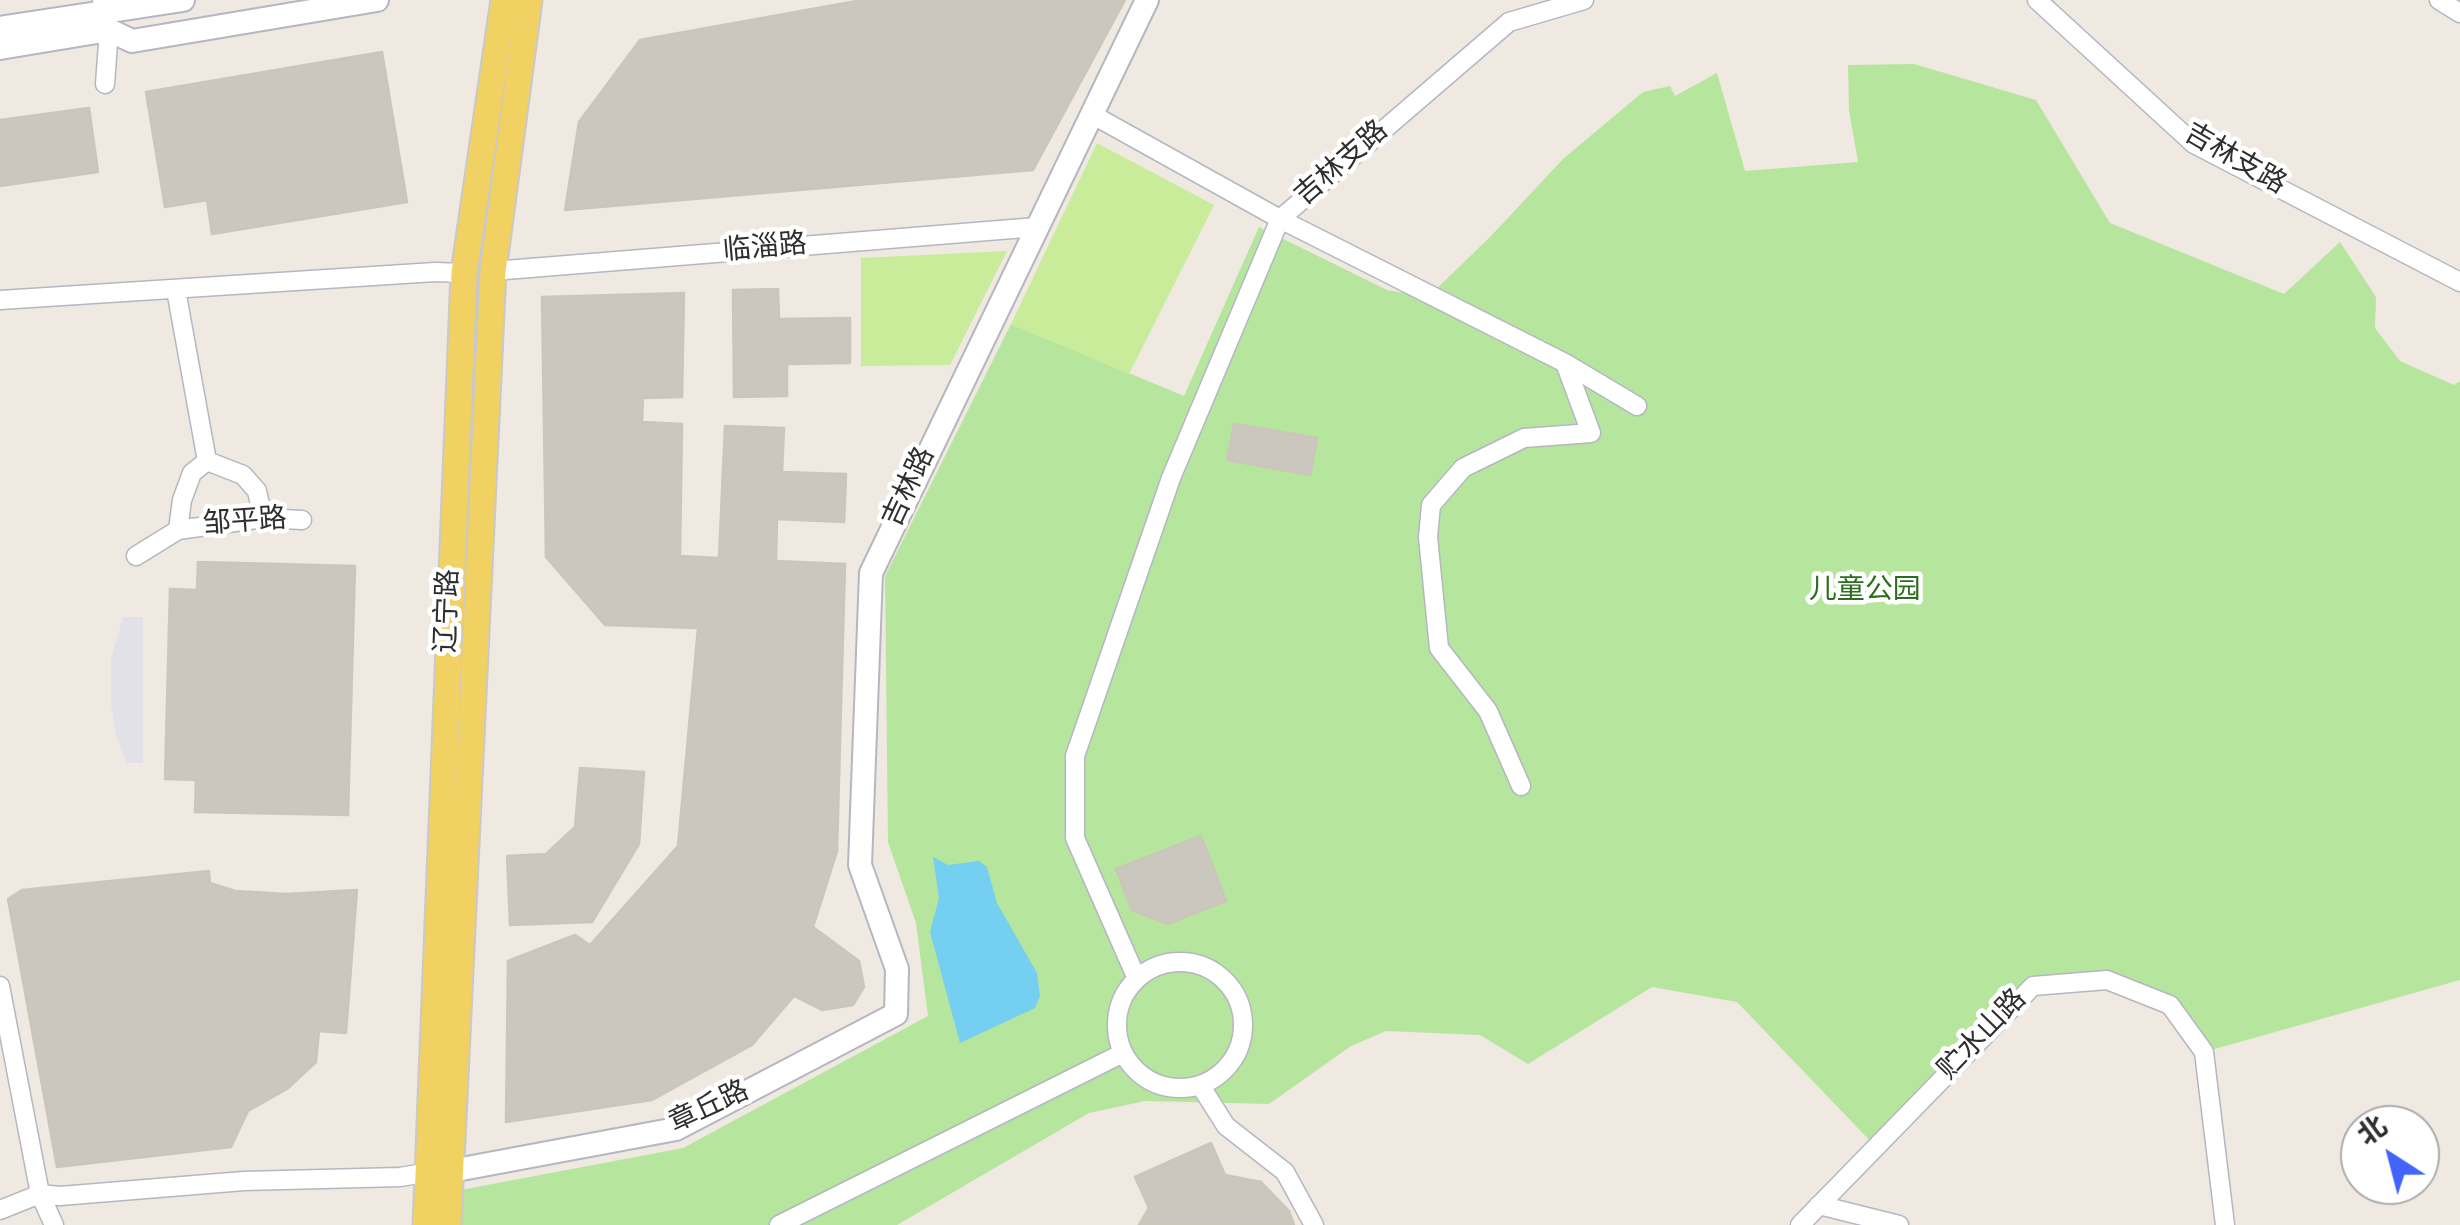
<!DOCTYPE html>
<meta charset="utf-8">
<style>
body{margin:0}
#map{position:relative;width:2460px;height:1225px;overflow:hidden;background:#efe9e1;font-family:Overpass,"Noto Sans SC",sans-serif}
canvas{display:block}
.north{position:absolute;left:2340px;top:1105px;width:100px;height:100px;box-sizing:border-box;background:#fff;border:2px solid #ababab;border-radius:50%;rotate:324deg;font-size:28px;font-weight:700;line-height:40px;text-align:center;color:#2e2e2e}
.north::after{content:'';display:block;margin:auto;width:35px;height:45px;background:#4264fb;clip-path:polygon(50% 0,100% 100%,50% 72%,0 100%)}
</style>
<div id="map">
<canvas width="2460" height="1225"></canvas>
<div class="north">北</div>
</div>
<script>
const g = document.querySelector('canvas').getContext('2d');
g.lineJoin = 'round';
function fillPath(path, color) { g.fillStyle = color; g.fill(path, 'evenodd'); }
const toPath = rows => new Path2D(rows.map(r => 'M' + r).join(''));
function trace(path, color, width, dash) { g.strokeStyle = color; g.lineWidth = width; g.lineCap = dash ? 'butt' : 'round'; g.setLineDash(dash || []); g.stroke(path); }
function write(font, color, halo, rows, align = 'center') {
  g.font = font + ' Overpass,"Noto Sans SC",sans-serif'; g.lineWidth = 9; g.setLineDash([]); g.textBaseline = 'middle'; g.strokeStyle = halo; g.fillStyle = color; for (const [text, x, y, turn = 0] of rows) {
    g.save(); g.translate(x, y); g.rotate((+turn || 0) * Math.PI / 180); g.textAlign = isNaN(turn) ? turn : align; if (halo) g.strokeText(text, 0, 0); g.fillText(text, 0, 0); g.restore();
  }
}
fillPath(toPath([
 [123,617,143,617,143,763,127,763,116,735,111,706,111,659]
]), '#e3e1e8');
fillPath(toPath([
 [1914,64,2036,100,2110,223,2284,294,2340,242,2376,297,2375,328,2400,361,2454,385,2460,381,2460,980,2204,1052,2170,1005,2107,980,2033,986,1876,1147,1737,1002,1652,987,1528,1064,1480,1035,1386,1031,1351,1046,1269,1104,1145,1101,1089,1113,897,1225,448,1225,450,1192,683,1148,928,1016,916,923,888,842,885,576,1011,324,1184,396,1259,227,1387,290,1428,297,1491,236,1563,159,1643,92,1670,86,1675,96,1717,73,1745,171,1858,162,1849,110,1848,65]
]), '#b6e59e');
fillPath(toPath([
 [1097,143,1214,205,1129,374,1011,324],
 [1007,251,950,365,861,366,861,258]
]), '#c9ec9a');
fillPath(toPath([
 [933,857,948,865,979,861,987,867,997,903,1037,973,1040,996,1035,1008,960,1043,930,932,939,898]
]), '#75cff0');
const building = toPath([
 [862,0,1125,0,1033,170,565,210,579,122,640,40,862,0],
 [382,52,407,202,212,234,207,200,165,207,146,92,382,52],
 [89,108,98,172,0,186,0,120,89,108],
 [778,289,779,319,850,318,850,363,787,364,787,396,734,397,733,290,778,289],
 [684,293,682,397,643,398,642,422,682,424,680,556,719,558,725,426,784,428,782,472,846,474,844,522,777,519,776,561,845,564,837,851,813,927,859,961,864,987,853,1005,822,1010,794,996,752,1045,652,1100,506,1122,508,961,575,935,590,945,678,846,698,628,605,625,546,557,542,297,684,293],
 [1234,424,1317,438,1310,475,1227,460,1234,424],
 [198,562,355,566,348,815,195,812,196,780,165,779,170,589,197,590,198,562],
 [580,768,644,772,639,844,592,922,510,925,507,856,546,854,575,827,580,768],
 [1201,836,1226,901,1167,924,1132,910,1116,869,1201,836],
 [209,871,210,883,235,891,286,894,357,890,346,1033,319,1031,316,1062,287,1089,248,1111,231,1147,57,1167,8,899,22,890,209,871],
 [1211,1143,1225,1175,1261,1182,1289,1211,1294,1225,1139,1225,1149,1208,1135,1177,1211,1143]
]);
fillPath(building, '#cbc7bf');
trace(building, '#cbc5ba', 2.5);
const street = toPath([
 [102,0,109,30,105,84],
 [2037,0,2194,144,2460,282],
 [2439,0,2460,13],
 [1093,115,1280,219,1509,22,1584,0],
 [493,271,1037,227],
 [176,290,207,461],
 [0,300,435,272,464,273],
 [178,530,182,500,192,473,207,461,243,475,257,491,263,518],
 [136,556,178,530,263,518,302,520],
 [1521,786,1488,711,1439,648,1428,537,1431,505,1463,468,1524,438,1591,433,1565,363],
 '1117 1025a63 63 0 1 1 126 0a63 63 0 1 1-126 0Z',
 [1137,979,1075,838,1075,756,1171,478,1280,219,1565,363,1637,406],
 [0,986,40,1194,54,1225],
 [1200,1085,1226,1126,1285,1172,1314,1225],
 [1819,1205,1899,1225],
 [0,1210,40,1194,60,1196,244,1181,400,1177,430,1172],
 [779,1225,1123,1053],
 [1800,1225,2033,986,2107,980,2170,1005,2204,1052,2225,1225]
]);
const secondary = toPath([
 [0,28,183,0],
 [0,48,109,30,132,41,377,0],
 [451,1171,676,1129,896,1014,897,969,860,865,871,573,1147,0]
]);
const primary = toPath([
 [426,1225,464,273,504,0],
 [448,1225,493,271,529,0]
]);
trace(street, '#b4b7c1', 21);
trace(secondary, '#b4b7c1', 26);
trace(primary, '#c9c9c9', 29);
trace(street, '#fff', 18);
trace(secondary, '#fff', 22);
trace(primary, '#f2d163', 25);
write('28px', '#2e2e2e', '#fff', [
 ["吉林支路",2234,161,30],
 ["吉林支路",1343,165,-41],
 ["临淄路",765,250,-5],
 ["吉林路",911,488,-65],
 ["邹平路",245,524,-4],
 ["辽宁路",450,611,-88],
 ["贮水山路",1984,1036,-46],
 ["章丘路",710,1109,-25]
]);
write('28px', '#2c6e1b', '#fff', [
 ["儿童公园",1865,592]
]);
</script>
